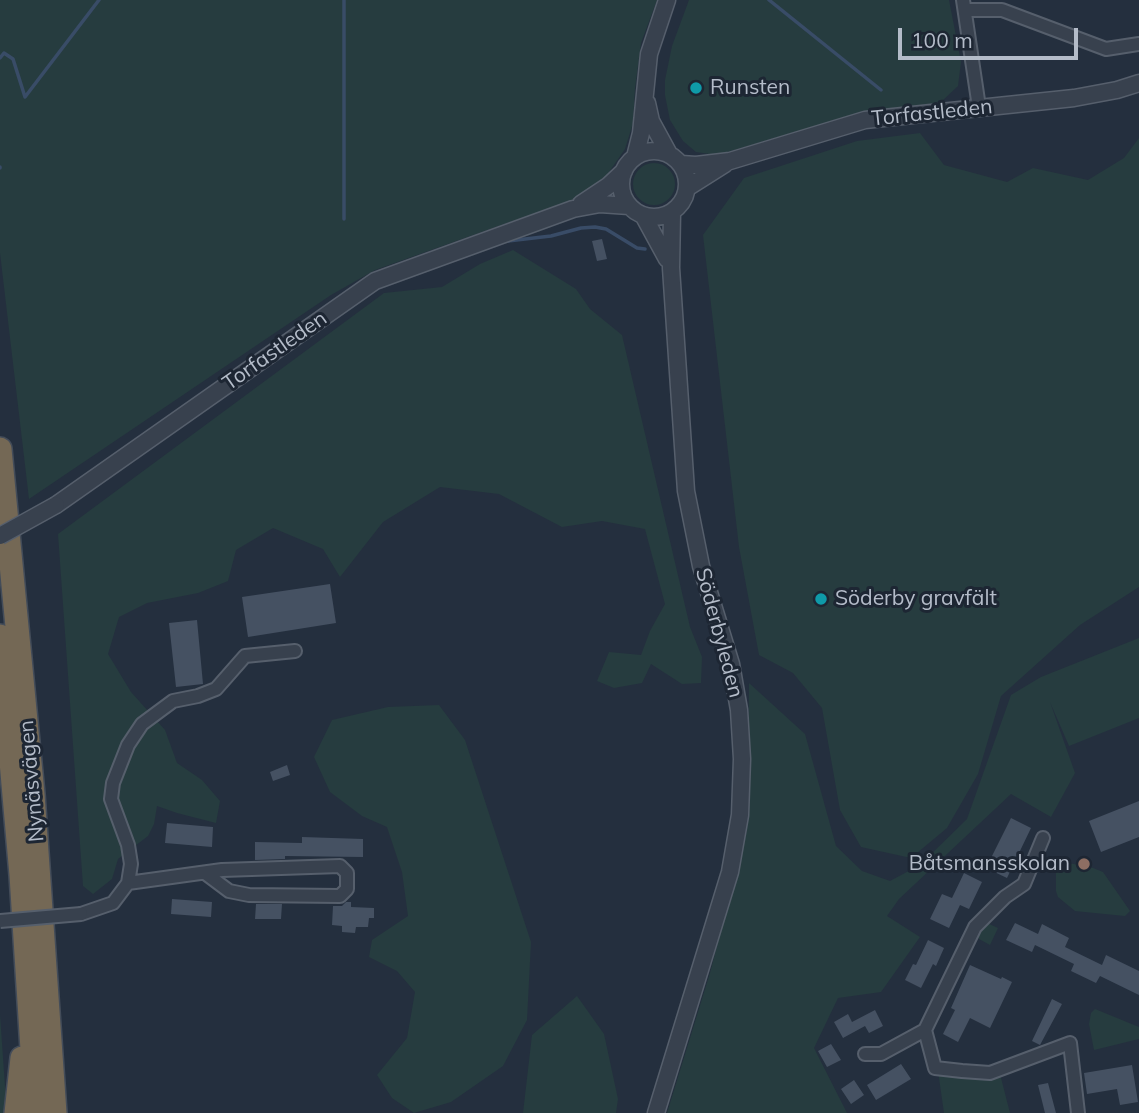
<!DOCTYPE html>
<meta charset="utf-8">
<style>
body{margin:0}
#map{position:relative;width:1139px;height:1113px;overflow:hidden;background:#242f3e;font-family:Mulish,sans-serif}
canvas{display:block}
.scale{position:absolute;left:898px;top:28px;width:180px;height:32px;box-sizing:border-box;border:4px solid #b4bcc9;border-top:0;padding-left:9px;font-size:21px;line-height:24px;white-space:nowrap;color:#b4bcc9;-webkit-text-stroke:5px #1d2633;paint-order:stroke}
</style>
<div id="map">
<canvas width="1139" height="1113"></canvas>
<div class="scale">100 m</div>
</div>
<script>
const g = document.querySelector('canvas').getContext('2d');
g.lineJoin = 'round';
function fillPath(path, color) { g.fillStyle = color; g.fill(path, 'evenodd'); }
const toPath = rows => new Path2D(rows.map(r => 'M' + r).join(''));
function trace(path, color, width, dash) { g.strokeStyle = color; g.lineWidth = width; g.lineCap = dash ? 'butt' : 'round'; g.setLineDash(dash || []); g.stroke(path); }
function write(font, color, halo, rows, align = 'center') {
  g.font = font + ' Mulish,sans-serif'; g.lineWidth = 6; g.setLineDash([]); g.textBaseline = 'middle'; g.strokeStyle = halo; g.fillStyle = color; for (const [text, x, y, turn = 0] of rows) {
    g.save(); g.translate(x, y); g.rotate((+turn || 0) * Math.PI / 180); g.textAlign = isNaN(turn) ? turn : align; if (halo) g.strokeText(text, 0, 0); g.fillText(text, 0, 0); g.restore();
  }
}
fillPath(toPath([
 [0,0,657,0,641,43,635,88,633,123,625,149,607,175,570,203,507,223,375,270,331,295,29,499,0,253],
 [689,0,949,0,961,62,958,86,941,102,837,120,717,155,696,152,683,141,670,120,665,95,665,80,672,46],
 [920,133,944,165,1007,182,1033,168,1088,180,1124,158,1139,138,1139,587,1080,625,1001,696,978,774,947,828,911,858,861,847,840,810,822,708,793,673,759,655,739,547,703,235,744,178,857,141],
 '633 184a21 21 0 1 1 42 0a21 21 0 1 1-42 0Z',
 [513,250,576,289,590,309,622,335,690,627,702,657,701,683,682,684,651,664,642,683,614,688,597,681,609,652,641,655,650,631,665,604,645,529,602,521,562,527,499,494,440,487,383,522,340,577,323,549,273,528,236,550,228,581,198,593,147,603,119,617,108,654,131,692,165,730,177,763,202,780,220,801,216,823,177,813,157,806,154,824,148,836,118,859,112,879,93,894,83,886,58,534,384,293,442,287,480,264],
 [1139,638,1139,718,1069,746,1050,702,1075,773,1051,817,1011,794,899,899,887,916,920,937,881,992,838,998,814,1048,847,1113,667,1113,710,973,747,830,749,683,805,734,836,846,862,871,890,881,920,865,967,819,1011,695,1041,677],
 [439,705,465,740,531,942,527,1020,503,1066,451,1102,414,1113,392,1098,377,1075,407,1038,415,992,397,971,369,957,372,940,408,916,402,872,387,827,362,816,330,792,314,757,332,720,388,707],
 [1067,863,1088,866,1103,872,1130,911,1125,916,1075,911,1058,897,1056,891,1056,871,1060,865],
 [985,922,998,928,990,945,979,939,976,932],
 [577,996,604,1034,618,1099,616,1113,523,1113,532,1035],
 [1095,1009,1139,1027,1139,1039,1094,1050,1089,1024,1091,1013],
 [0,1014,6,1101,5,1113,0,1113],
 [938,1071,1000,1074,1010,1113,944,1113]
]), '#263c3f');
trace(toPath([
 [344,0,344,219],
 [769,0,881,90],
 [0,58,4,53,13,59,25,97,99,0],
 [0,167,0,168],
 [508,241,551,236,581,228,595,227,606,229,637,248,645,249]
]), '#394c67', 3.5);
fillPath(toPath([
 [602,239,607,259,597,261,592,241],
 [330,584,336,623,248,637,242,597],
 [197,620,203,684,176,687,169,623],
 [287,765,290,775,273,781,270,772],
 [1139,801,1139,837,1101,852,1089,821],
 [1011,818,1031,828,1007,878,986,868],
 [167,823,213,827,212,847,165,843],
 [302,837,363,839,363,857,285,856,285,859,255,860,255,842,302,843],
 [964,873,982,882,969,909,960,905,949,928,930,919,942,894,952,898],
 [172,899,212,902,211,917,171,914],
 [346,902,351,902,351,907,374,908,374,918,369,918,368,927,356,927,355,933,342,932,342,926,332,925,333,906,342,906],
 [256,904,282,904,281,919,255,919],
 [1015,923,1038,934,1042,924,1069,938,1065,947,1102,965,1106,955,1139,971,1139,995,1100,976,1096,983,1071,971,1074,964,1035,945,1032,952,1006,940],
 [928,940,944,948,936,966,933,964,921,988,905,980,913,964,916,965],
 [970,965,1001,979,1002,977,1012,982,990,1028,970,1018,958,1042,943,1034,955,1010,951,1008],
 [1052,999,1062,1004,1040,1045,1032,1041],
 [875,1010,883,1026,869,1033,865,1026,843,1038,834,1022,848,1014,852,1022],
 [831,1044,841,1060,827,1067,818,1051],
 [901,1064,911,1079,876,1100,867,1085],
 [1132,1065,1138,1102,1120,1105,1117,1089,1087,1094,1084,1073],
 [854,1080,864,1095,851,1104,841,1089],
 [1048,1083,1056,1113,1045,1113,1038,1085]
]), '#455162');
const minor = toPath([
 [963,0,979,107],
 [965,10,1002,10,1106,49,1139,44],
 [1043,838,1024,884,1005,897,975,927,925,1030,935,1068,962,1071,990,1073,1070,1043,1078,1113],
 [128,883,222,870,340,866,347,873,347,889,340,896,249,895,229,891,205,873],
 [81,914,113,903,128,883,131,864,128,845,111,799,113,783,128,745,142,724,173,701,198,696,216,689,245,656,295,651],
 [865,1054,881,1054,925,1030]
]);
const tertiary = toPath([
 [647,103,651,121,669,154],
 '621 184a33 33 0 1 1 66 0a33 33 0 1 1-66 0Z',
 [635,157,641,133,649,54,667,0],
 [681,164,696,165,730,161,865,120,1074,98,1117,90,1139,83],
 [687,188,725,164],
 [581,204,608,186,624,171],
 [643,215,667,259],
 [56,505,375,281,573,209,600,204,629,206],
 [656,1113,730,872,740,815,742,759,739,710,731,664,701,566,686,491,671,268,672,213]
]);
const motorway = toPath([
 [0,449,33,794,55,1113],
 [0,636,21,875,36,1113],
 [16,1113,22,1058]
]);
trace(minor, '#565f6c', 16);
trace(tertiary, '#565f6c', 19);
trace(motorway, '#434c59', 26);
trace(minor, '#38414e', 12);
trace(tertiary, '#38414e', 16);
trace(motorway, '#746855', 23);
const minorBridge = toPath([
 [0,921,81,914]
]);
const tertiaryBridge = toPath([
 [0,536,56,505]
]);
trace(minorBridge, '#565f6c', 16, []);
trace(tertiaryBridge, '#565f6c', 19, []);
trace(minorBridge, '#38414e', 12);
trace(tertiaryBridge, '#38414e', 16);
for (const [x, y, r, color] of [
 [696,88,7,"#0f9aa8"],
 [821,599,7,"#0f9aa8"],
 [1084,864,7,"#8d6e63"]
]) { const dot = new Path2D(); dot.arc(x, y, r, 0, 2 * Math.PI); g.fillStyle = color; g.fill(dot); trace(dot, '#1d2633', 2.5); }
write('21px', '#b4bcc9', '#1d2633', [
 ["Runsten",710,88],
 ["Söderby gravfält",835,599],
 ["Båtsmansskolan",1070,864,"right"]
], 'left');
write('21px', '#b4bcc9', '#1d2633', [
 ["Torfastleden",932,113,-6],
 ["Torfastleden",275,351,-35],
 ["Söderbyleden",719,633,75],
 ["Nynäsvägen",32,781,-95]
]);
</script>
